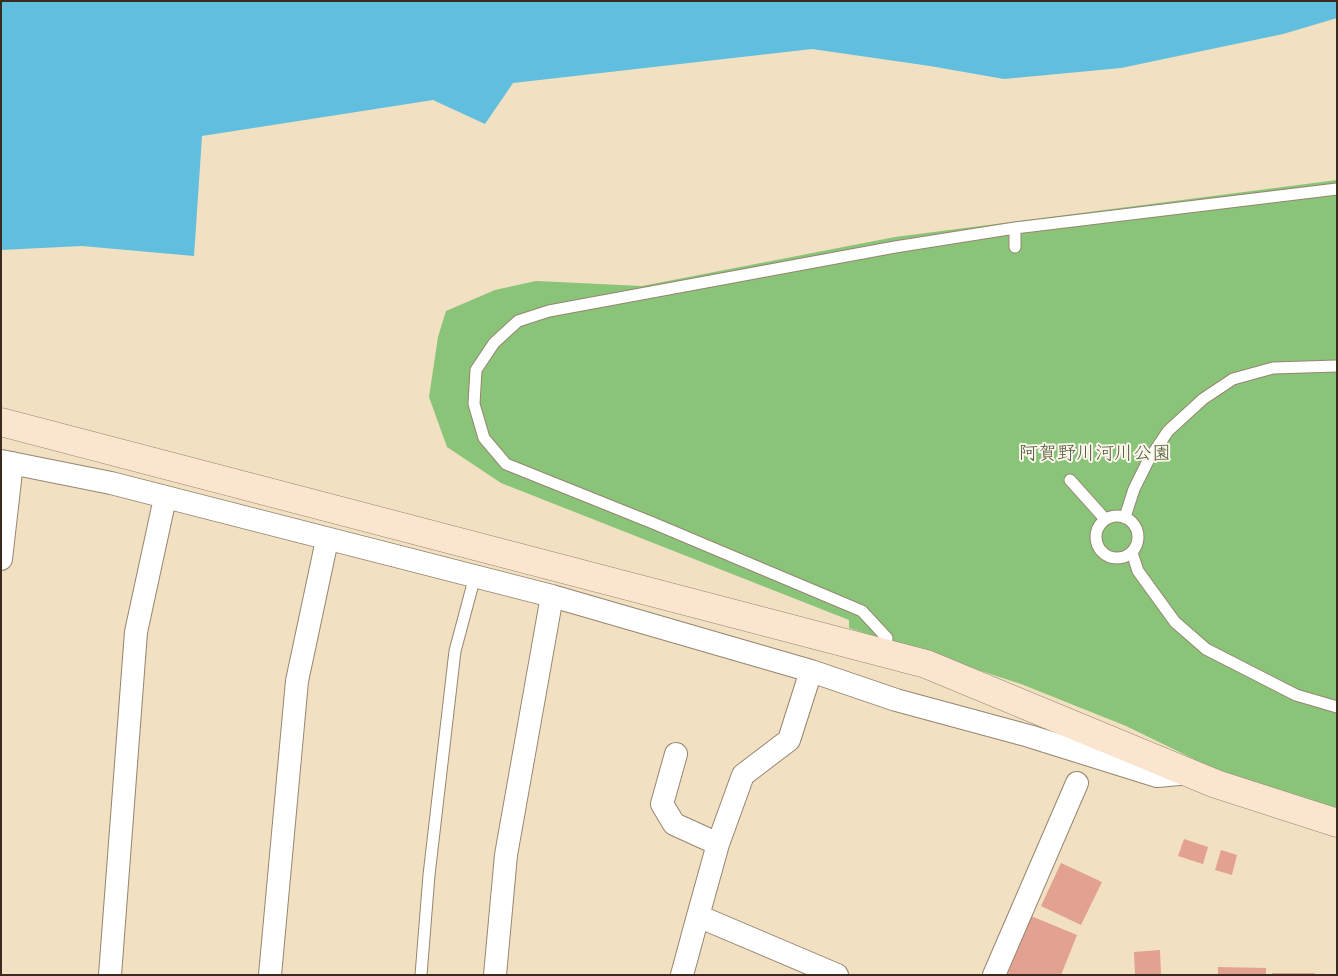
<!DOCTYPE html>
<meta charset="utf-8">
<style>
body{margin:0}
#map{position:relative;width:1338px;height:976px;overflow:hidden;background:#f1e0c1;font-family:Itim,sans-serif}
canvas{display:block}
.frame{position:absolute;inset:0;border:2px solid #3b2a1e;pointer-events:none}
</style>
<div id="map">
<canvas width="1338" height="976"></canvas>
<div class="frame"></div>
</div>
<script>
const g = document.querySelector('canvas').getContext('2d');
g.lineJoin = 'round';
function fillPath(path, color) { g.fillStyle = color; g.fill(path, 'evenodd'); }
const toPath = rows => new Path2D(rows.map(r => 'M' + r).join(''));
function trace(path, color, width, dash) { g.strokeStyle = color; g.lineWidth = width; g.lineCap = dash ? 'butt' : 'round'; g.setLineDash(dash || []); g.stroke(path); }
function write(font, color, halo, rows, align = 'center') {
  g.font = font + ' Itim,"Klee One",sans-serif'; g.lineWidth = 4; g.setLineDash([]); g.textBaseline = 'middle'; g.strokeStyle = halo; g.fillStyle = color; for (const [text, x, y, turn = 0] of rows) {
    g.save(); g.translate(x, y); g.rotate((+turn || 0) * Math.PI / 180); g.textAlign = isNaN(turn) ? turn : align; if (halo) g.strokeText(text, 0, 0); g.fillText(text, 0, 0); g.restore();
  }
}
fillPath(toPath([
 [1337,180,1337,810,1208,766,1126,726,1021,684,849,628,849,620,501,483,447,447,429,397,438,337,446,311,495,290,536,281,642,286,895,237]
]), '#89c479');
fillPath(toPath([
 [1,1,1337,1,1337,18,1283,34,1121,68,1004,79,930,66,812,49,513,83,485,124,433,100,202,136,194,256,82,246,1,250]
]), '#60bede');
fillPath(toPath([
 [1184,839,1208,847,1203,864,1178,856],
 [1221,850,1237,855,1232,875,1215,870],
 [1061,863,1102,882,1081,925,1041,906],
 [1031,916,1077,935,1061,975,1007,975],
 [1160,950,1161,975,1135,975,1134,952],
 [1218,967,1266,968,1266,975,1218,975],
 [1272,973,1315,973,1315,975,1272,975]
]), '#e2a191');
const lane = toPath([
 [1015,247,1015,228],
 [1070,480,1105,519],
 '1096 537a21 21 0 1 1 42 0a21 21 0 1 1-42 0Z',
 [1125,517,1134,489,1148,461,1168,431,1203,399,1233,379,1273,368,1337,366],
 [1132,553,1138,571,1175,622,1206,649,1296,695,1337,707],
 [885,653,887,638,862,611,653,523,506,464,484,438,474,404,476,370,494,343,518,321,549,311,895,247,1015,228,1337,189],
 [421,975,429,875,455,651,475,576]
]);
const street = toPath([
 [1,461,111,483,552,596,811,671,896,700,1029,736,1157,776,1190,773],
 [1,559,12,463],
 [676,754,662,804,674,824,718,844,698,916],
 [718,844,743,775,789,740,811,671],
 [110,975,136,632,165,498],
 [270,975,297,681,327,540],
 [495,975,506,855,552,596],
 [682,975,698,916,837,975],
 [994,975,1077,783]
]);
const secondary = toPath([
 [1,422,926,664,1216,784,1337,823]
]);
trace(lane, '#968570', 13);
trace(street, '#968570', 24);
trace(secondary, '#968570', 29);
trace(lane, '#fff', 11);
trace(street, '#fff', 22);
trace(secondary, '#fce5cf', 28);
write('19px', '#525839', '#fbf7ec', [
 ["阿賀野川河川公園",1095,454]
]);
</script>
